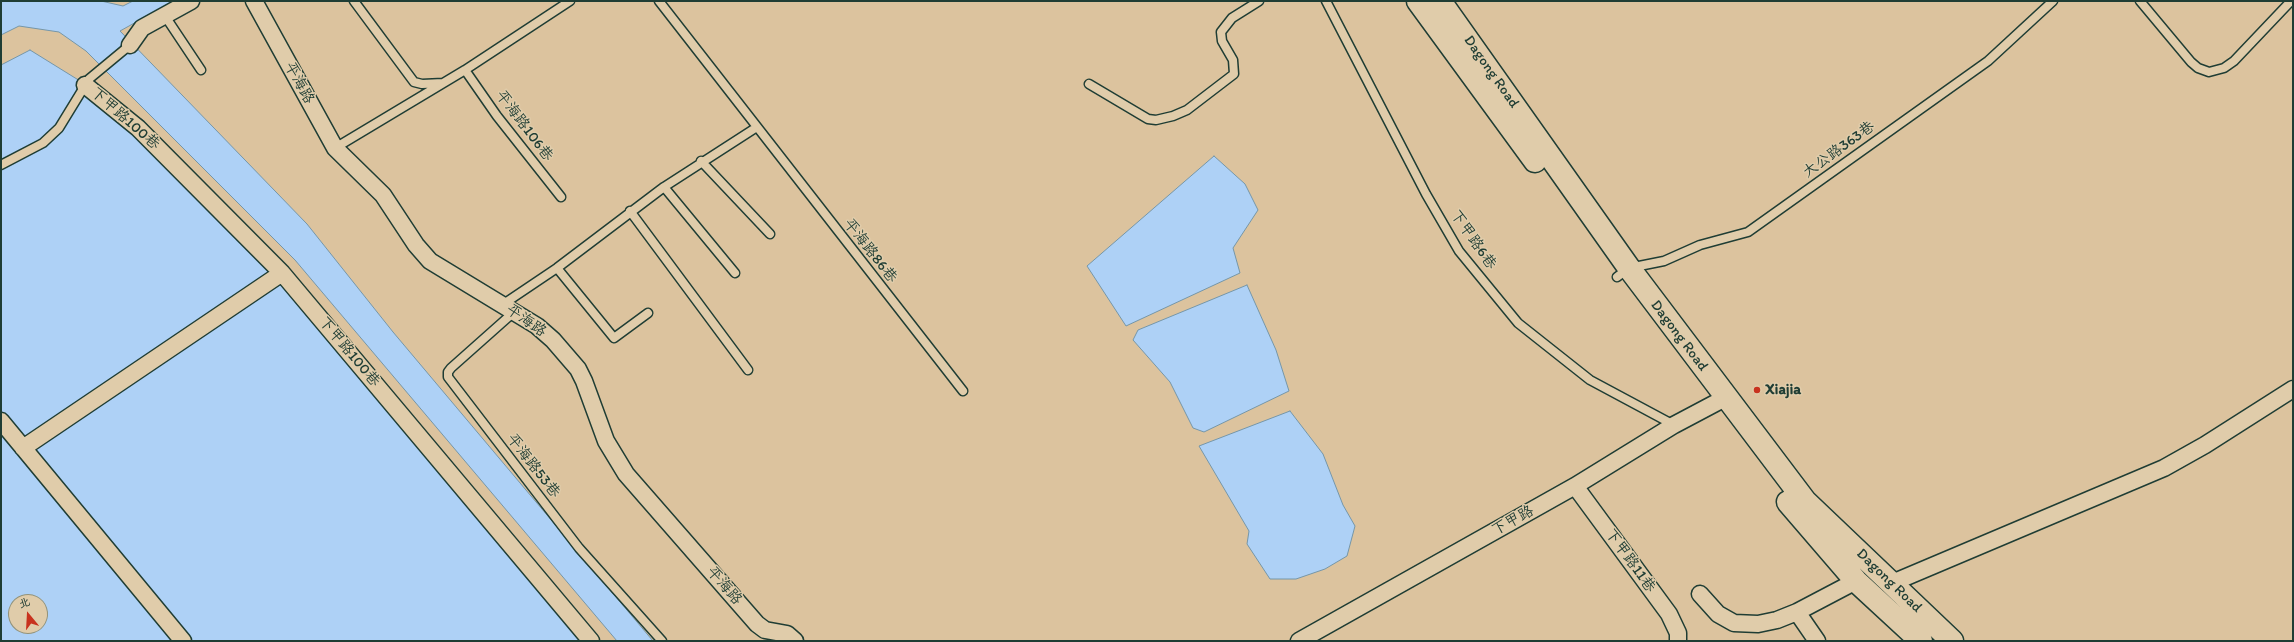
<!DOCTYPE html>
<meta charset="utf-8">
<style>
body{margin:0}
#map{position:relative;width:2294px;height:642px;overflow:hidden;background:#dcc39e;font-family:Itim,"LXGW WenKai TC",sans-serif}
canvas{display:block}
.frame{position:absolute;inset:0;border:2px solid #1f3d34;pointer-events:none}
.north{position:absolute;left:8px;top:594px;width:40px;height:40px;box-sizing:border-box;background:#e0ccaa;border:1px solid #93937b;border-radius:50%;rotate:342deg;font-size:11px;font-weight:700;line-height:16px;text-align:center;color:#1f3d34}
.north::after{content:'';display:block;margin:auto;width:14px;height:18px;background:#c8321e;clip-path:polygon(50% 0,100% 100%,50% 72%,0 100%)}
</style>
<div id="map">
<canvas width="2294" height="642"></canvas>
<div class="frame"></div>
<div class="north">北</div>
</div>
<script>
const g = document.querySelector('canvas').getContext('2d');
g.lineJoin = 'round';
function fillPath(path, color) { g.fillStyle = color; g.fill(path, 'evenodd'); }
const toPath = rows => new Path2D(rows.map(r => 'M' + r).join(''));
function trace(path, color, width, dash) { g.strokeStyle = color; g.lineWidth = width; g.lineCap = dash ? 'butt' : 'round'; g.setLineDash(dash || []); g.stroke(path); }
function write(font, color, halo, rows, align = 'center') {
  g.font = font + ' Itim,"LXGW WenKai TC",sans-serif'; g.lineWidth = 3; g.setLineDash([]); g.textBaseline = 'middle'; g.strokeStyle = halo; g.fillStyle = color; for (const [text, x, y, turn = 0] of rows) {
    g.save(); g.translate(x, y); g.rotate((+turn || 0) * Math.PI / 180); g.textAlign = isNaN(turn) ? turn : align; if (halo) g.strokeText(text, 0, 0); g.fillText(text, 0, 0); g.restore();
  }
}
const water = toPath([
 [1,1,101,1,123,6,133,1,174,1,120,31,307,224,393,332,653,641,617,641,295,260,86,51,59,32,19,26,1,35,1,1],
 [30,50,143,120,314,312,586,641,1,641,1,65,30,50],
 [16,602,40,602,40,626,16,626,16,602],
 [1214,156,1245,184,1258,210,1233,248,1240,273,1126,326,1087,266,1214,156],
 [1247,285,1276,350,1289,391,1204,432,1193,428,1170,382,1133,340,1138,330,1247,285],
 [1290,411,1323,454,1343,505,1355,526,1347,556,1325,569,1296,579,1270,579,1247,544,1249,531,1199,446,1290,411]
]);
fillPath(water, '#aed1f6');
trace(water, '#7596a8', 1);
const service = toPath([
 [354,1,414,82,422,84,443,83],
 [659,1,963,391],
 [1326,1,1426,194,1459,251,1518,323,1590,380,1674,425],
 [2140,1,2191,62,2198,68,2209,72,2224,68,2234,61,2291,1],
 [165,16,201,70],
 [465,70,497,116,561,197],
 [1089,84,1148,119,1156,120,1173,116,1187,110,1234,74,1233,60,1222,41,1221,32,1232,18,1259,1],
 [335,148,465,70,570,1],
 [701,161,770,234],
 [1,165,43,143,59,128,89,79,130,45],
 [664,187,735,273],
 [630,211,748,370],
 [557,268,614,338,648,313],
 [1617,277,1629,268,1664,261,1700,245,1748,232,1988,61,2053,1],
 [502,305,557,268,664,187,757,127],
 [514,312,451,368,448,372,448,377,579,548,662,641]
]);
const minor = toPath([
 [254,1,335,148,383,195,416,245,430,261,537,326,553,340,578,369,584,381,606,441,626,474,757,624,765,630,787,634,795,641],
 [130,45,142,28,191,1],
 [85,85,138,128,282,273,591,641],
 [1,421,183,641],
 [23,448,282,273],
 [1575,486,1669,614,1678,633,1678,641],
 [1892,583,2164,468,2205,445,2293,389],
 [1700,594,1718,614,1734,623,1758,624,1777,620,1797,612,1856,581],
 [1797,612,1817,641],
 [1299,641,1575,486,1674,425,1725,398]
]);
const primary = toPath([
 [1418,1,1535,161],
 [1440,1,1629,268,1805,501,1952,641],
 [1788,502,1856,581,1921,641]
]);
trace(service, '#1f3d34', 11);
trace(minor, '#1f3d34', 19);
trace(primary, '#1f3d34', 25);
trace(service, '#e0ccaa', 8);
trace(minor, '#e0ccaa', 16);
trace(primary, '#e0ccaa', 22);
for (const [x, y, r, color] of [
 [1757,390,4,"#c8321e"]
]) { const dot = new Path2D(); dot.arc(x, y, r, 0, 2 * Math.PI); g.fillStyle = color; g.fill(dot); trace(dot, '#e0ccaa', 1.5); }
write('15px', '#1f3d34', '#e0ccaa', [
 ["Dagong Road",1491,72,55],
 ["平海路",299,83,61],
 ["下甲路100巷",125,119,41],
 ["平海路106巷",524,126,53],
 ["大公路363巷",1839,150,-36],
 ["下甲路6巷",1473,240,55],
 ["平海路86巷",870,251,52],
 ["平海路",526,321,35],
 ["Dagong Road",1679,336,53],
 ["下甲路100巷",349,352,50],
 ["平海路53巷",533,466,52],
 ["下甲路",1513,521,-29],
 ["下甲路11巷",1630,561,54],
 ["Dagong Road",1889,581,44],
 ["平海路",724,586,49]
]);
write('bold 15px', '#1f3d34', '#e0ccaa', [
 ["Xiajia",1765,390]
], 'left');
</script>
